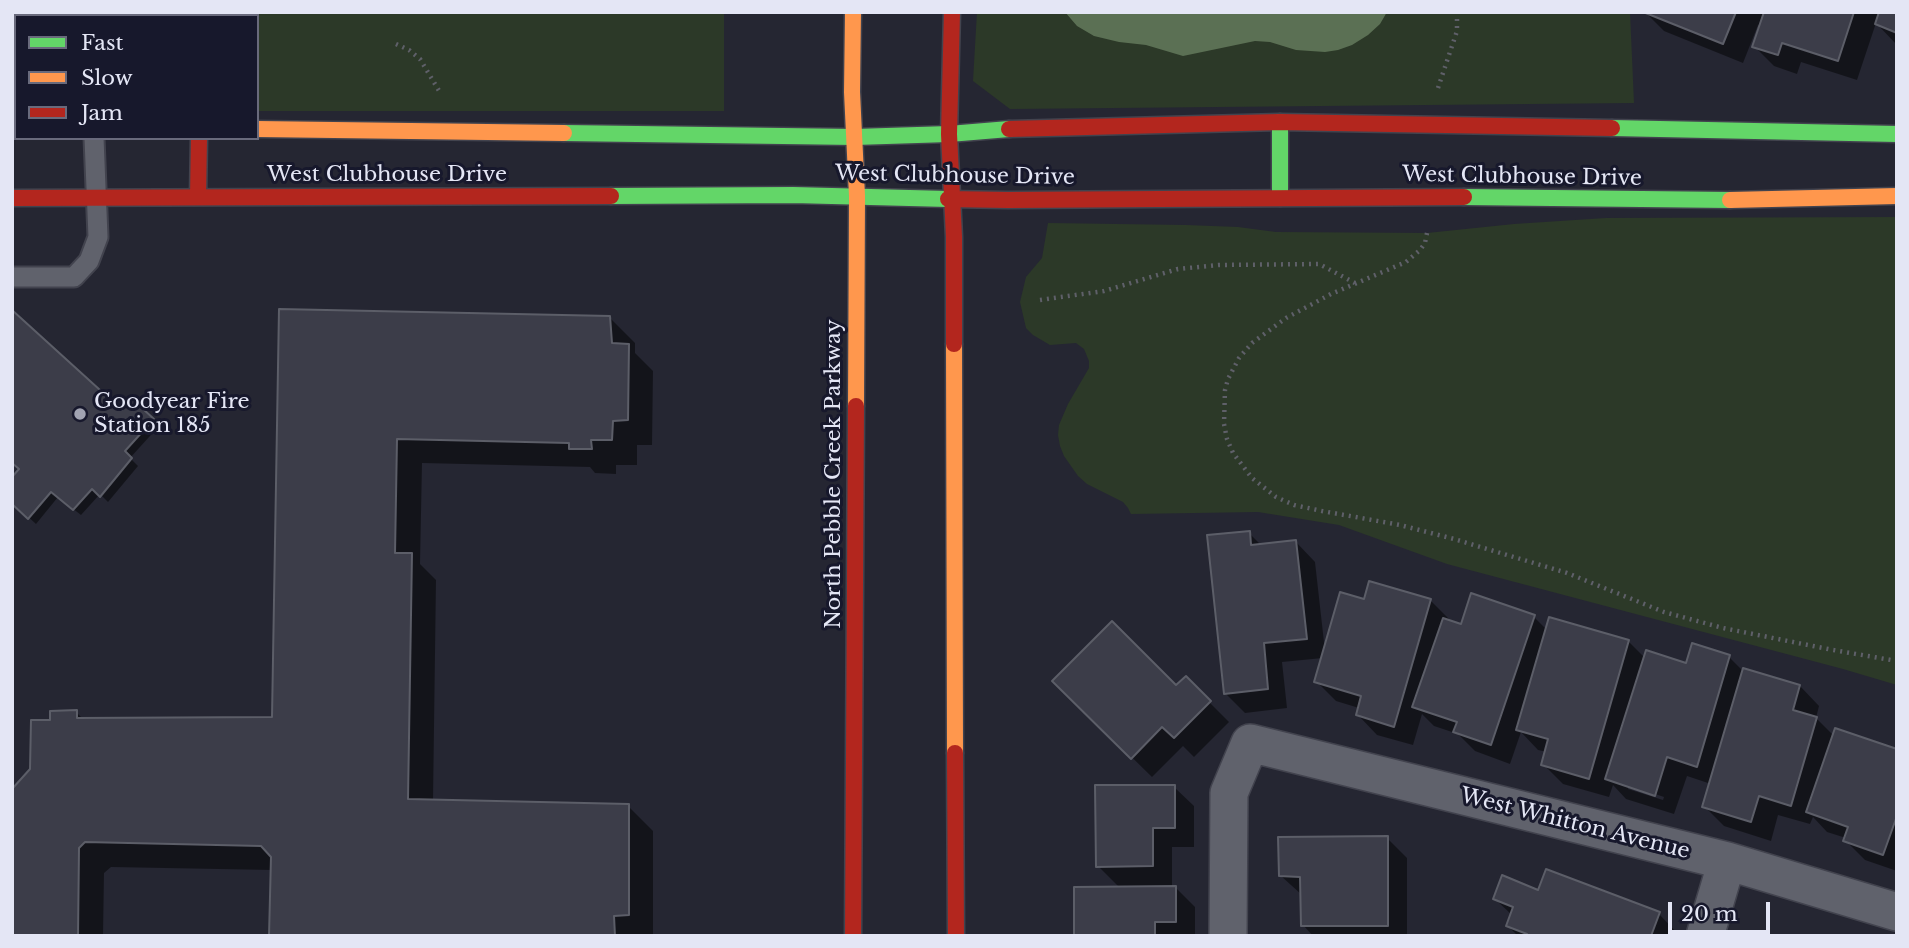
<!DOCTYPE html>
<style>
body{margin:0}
#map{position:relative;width:1909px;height:948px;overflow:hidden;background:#252632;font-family:"Libre Baskerville",serif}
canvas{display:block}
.frame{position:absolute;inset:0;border:14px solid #e4e6f5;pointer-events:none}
.legend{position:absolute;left:14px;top:14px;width:245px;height:126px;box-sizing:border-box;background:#17182c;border:2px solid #696a7c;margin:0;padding:9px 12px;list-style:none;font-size:21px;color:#e4e6f5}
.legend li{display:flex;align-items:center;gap:14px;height:35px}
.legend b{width:35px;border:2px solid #696a7c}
.scale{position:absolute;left:1668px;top:902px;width:102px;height:32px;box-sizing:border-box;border:4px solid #e4e6f5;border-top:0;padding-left:9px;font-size:21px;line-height:24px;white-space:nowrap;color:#e4e6f5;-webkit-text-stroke:5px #17182c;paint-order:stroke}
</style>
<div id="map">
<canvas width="1909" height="948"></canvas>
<div class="frame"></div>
<ul class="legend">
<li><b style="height:9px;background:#63d668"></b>Fast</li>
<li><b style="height:9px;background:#ff974d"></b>Slow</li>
<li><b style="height:9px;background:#b3261e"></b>Jam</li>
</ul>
<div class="scale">20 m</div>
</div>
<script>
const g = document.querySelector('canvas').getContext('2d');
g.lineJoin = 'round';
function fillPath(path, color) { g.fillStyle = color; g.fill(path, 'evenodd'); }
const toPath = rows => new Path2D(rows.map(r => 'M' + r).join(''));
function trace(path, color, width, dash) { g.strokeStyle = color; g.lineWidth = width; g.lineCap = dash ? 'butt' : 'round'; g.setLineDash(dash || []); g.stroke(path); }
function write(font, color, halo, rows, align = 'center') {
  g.font = font + ' "Libre Baskerville",serif'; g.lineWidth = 6; g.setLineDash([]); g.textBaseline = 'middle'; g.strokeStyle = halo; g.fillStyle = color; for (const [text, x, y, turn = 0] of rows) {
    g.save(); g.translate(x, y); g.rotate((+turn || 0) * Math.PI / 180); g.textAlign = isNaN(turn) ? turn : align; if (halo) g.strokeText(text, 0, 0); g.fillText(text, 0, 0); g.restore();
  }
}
fillPath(toPath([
 [12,12,724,12,724,111,257,111,257,16,16,16,16,110,12,110],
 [977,12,1630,12,1634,103,1010,109,973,81],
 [1897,217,1897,685,1843,669,1447,564,1339,525,1258,512,1131,514,1128,508,1123,502,1087,484,1078,476,1064,456,1060,446,1058,435,1059,425,1068,404,1089,368,1089,361,1084,349,1076,343,1050,345,1033,335,1026,328,1020,302,1026,277,1042,258,1048,223,1186,225,1238,227,1276,232,1427,233,1514,224,1606,218]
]), '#2c3928');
fillPath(toPath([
 [1065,12,1387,12,1380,24,1368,35,1352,45,1338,50,1325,52,1296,50,1270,42,1255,41,1183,56,1146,45,1119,42,1094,36,1077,26]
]), '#5b7054');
fillPath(toPath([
 [1645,12,1897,12,1896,44,1876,23,1857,80,1801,62,1797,74,1774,66,1754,46,1761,26,1758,25,1743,63,1664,31],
 [281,311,610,318,635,343,635,353,653,371,652,445,637,445,637,465,616,465,616,474,595,473,590,467,422,463,420,564,436,580,433,801,628,806,653,831,653,936,271,936,272,870,111,867,104,873,103,936,12,936,32,770,51,722,76,712,84,720,274,719],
 [122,412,153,420,159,426,130,458,138,466,108,502,100,494,81,515,58,497,36,524,12,502],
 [1249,533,1262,546,1296,542,1315,562,1325,651,1365,601,1430,600,1450,620,1449,622,1462,626,1534,617,1547,630,1628,641,1645,658,1687,665,1729,657,1744,672,1800,686,1819,706,1816,718,1834,736,1897,751,1897,871,1865,860,1845,840,1846,838,1827,832,1813,817,1810,824,1778,815,1771,841,1724,826,1704,806,1711,784,1687,776,1674,814,1626,799,1613,785,1609,797,1563,784,1543,764,1547,752,1538,750,1521,732,1510,764,1475,751,1458,734,1434,726,1422,714,1413,745,1377,735,1358,715,1359,708,1336,701,1316,681,1323,658,1282,662,1287,708,1245,713,1225,693],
 [1628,785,1664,797,1663,800,1628,789],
 [1186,679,1229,722,1194,757,1183,746,1152,777,1054,681,1176,688],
 [1174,787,1194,806,1194,847,1172,847,1172,888,1175,887,1195,907,1195,936,1078,936,1076,934,1120,888,1098,866],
 [1387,838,1407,858,1407,936,1313,936,1303,925,1302,895,1281,876],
 [1539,892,1659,914,1678,934,1678,936,1518,936,1508,926,1512,915,1495,899]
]), '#0007');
const building = toPath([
 [1643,12,1736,12,1723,44,1643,12],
 [1764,12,1854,12,1838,61,1782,43,1778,55,1752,47,1764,12],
 [1879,12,1897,12,1897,33,1875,24,1879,12],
 [279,309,610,316,612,343,629,344,628,420,613,421,612,440,591,440,592,449,569,449,569,443,397,439,395,553,412,553,408,799,629,804,629,915,614,916,615,936,269,936,271,857,261,846,85,842,79,848,78,936,12,936,12,789,30,769,31,720,50,720,50,711,77,710,77,718,272,717,279,309],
 [12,310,122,410,131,398,154,419,125,451,132,458,100,497,92,489,73,510,51,492,28,519,12,504,12,477,19,469,12,463,12,310],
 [1250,531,1251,545,1296,540,1307,639,1264,643,1268,689,1224,694,1207,535,1250,531],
 [1369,581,1431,599,1394,727,1356,715,1361,696,1314,682,1340,592,1364,599,1369,581],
 [1471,593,1535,615,1491,745,1453,732,1457,722,1412,707,1443,618,1461,624,1471,593],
 [1549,617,1629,640,1589,779,1541,765,1548,739,1516,730,1549,617],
 [1112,621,1176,685,1186,676,1211,701,1174,738,1162,727,1131,759,1052,681,1112,621],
 [1692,643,1730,655,1697,767,1667,757,1655,796,1605,779,1646,650,1686,663,1692,643],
 [1743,668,1800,685,1793,710,1817,717,1791,806,1759,796,1751,822,1702,807,1743,668],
 [1835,728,1897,749,1897,816,1883,855,1843,841,1848,827,1806,812,1835,728],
 [1095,785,1175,785,1175,828,1153,828,1153,866,1096,867,1095,785],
 [1388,836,1388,926,1301,926,1300,877,1279,876,1278,837,1388,836],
 [1546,869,1660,912,1651,936,1526,936,1527,934,1506,926,1513,907,1493,899,1502,875,1538,890,1546,869],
 [1176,886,1176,922,1155,922,1155,936,1074,935,1074,887,1176,886]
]);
fillPath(building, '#3c3d49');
trace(building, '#5c5e68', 2);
const lane = toPath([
 [12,277,74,277,89,261,98,237,94,138]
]);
const street = toPath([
 [1228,936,1229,793,1250,743,1727,861,1897,912],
 [1705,936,1727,861]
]);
const fast = toPath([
 [1280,122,1280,198],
 [12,127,16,127],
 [1612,128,1897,134],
 [564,133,855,137,949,134,1009,129],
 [611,196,793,195,948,199],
 [1464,197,1730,200]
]);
const slow = toPath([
 [853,12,852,92,857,196,856,406],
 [257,129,564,133],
 [1730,200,1897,196],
 [954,344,955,753]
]);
const jam = toPath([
 [952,12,949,134,954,237,954,344],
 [1009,129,1280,122,1612,128],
 [198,197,199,138],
 [12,198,611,196],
 [948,199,1008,200,1464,197],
 [955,753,956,936],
 [853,936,856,406]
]);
trace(lane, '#42434e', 23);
trace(street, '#42434e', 40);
trace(fast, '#42434e', 19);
trace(slow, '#42434e', 19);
trace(jam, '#42434e', 19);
trace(toPath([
 [396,44,409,50,420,59,441,94],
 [1438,88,1457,31,1457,12],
 [1427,233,1425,243,1420,250,1406,262,1331,294,1286,318,1252,343,1239,358,1228,379,1225,390,1224,424,1227,439,1233,453,1252,478,1276,497,1294,505,1322,511,1400,525,1454,539,1567,573,1664,612,1723,628,1833,650,1897,661],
 [1040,300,1104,291,1178,269,1219,265,1319,264,1355,283]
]), '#5f6069', 4.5, [2, 5]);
trace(lane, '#60626c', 19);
trace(street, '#60626c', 37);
trace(fast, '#63d668', 16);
trace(slow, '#ff974d', 16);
trace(jam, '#b3261e', 16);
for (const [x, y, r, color] of [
 [80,414,7,"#a1a3b1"]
]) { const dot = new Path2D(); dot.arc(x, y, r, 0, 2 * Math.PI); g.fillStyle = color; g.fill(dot); trace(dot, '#17182c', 2.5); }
write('21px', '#e4e6f5', '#17182c', [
 ["West Clubhouse Drive",387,175],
 ["West Clubhouse Drive",955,176,1],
 ["West Clubhouse Drive",1522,177,1],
 ["North Pebble Creek Parkway",834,474,-90],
 ["West Whitton Avenue",1575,824,14]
]);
write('21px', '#e4e6f5', '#17182c', [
 ["Goodyear Fire",94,402],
 ["Station 185",94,426]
], 'left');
</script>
